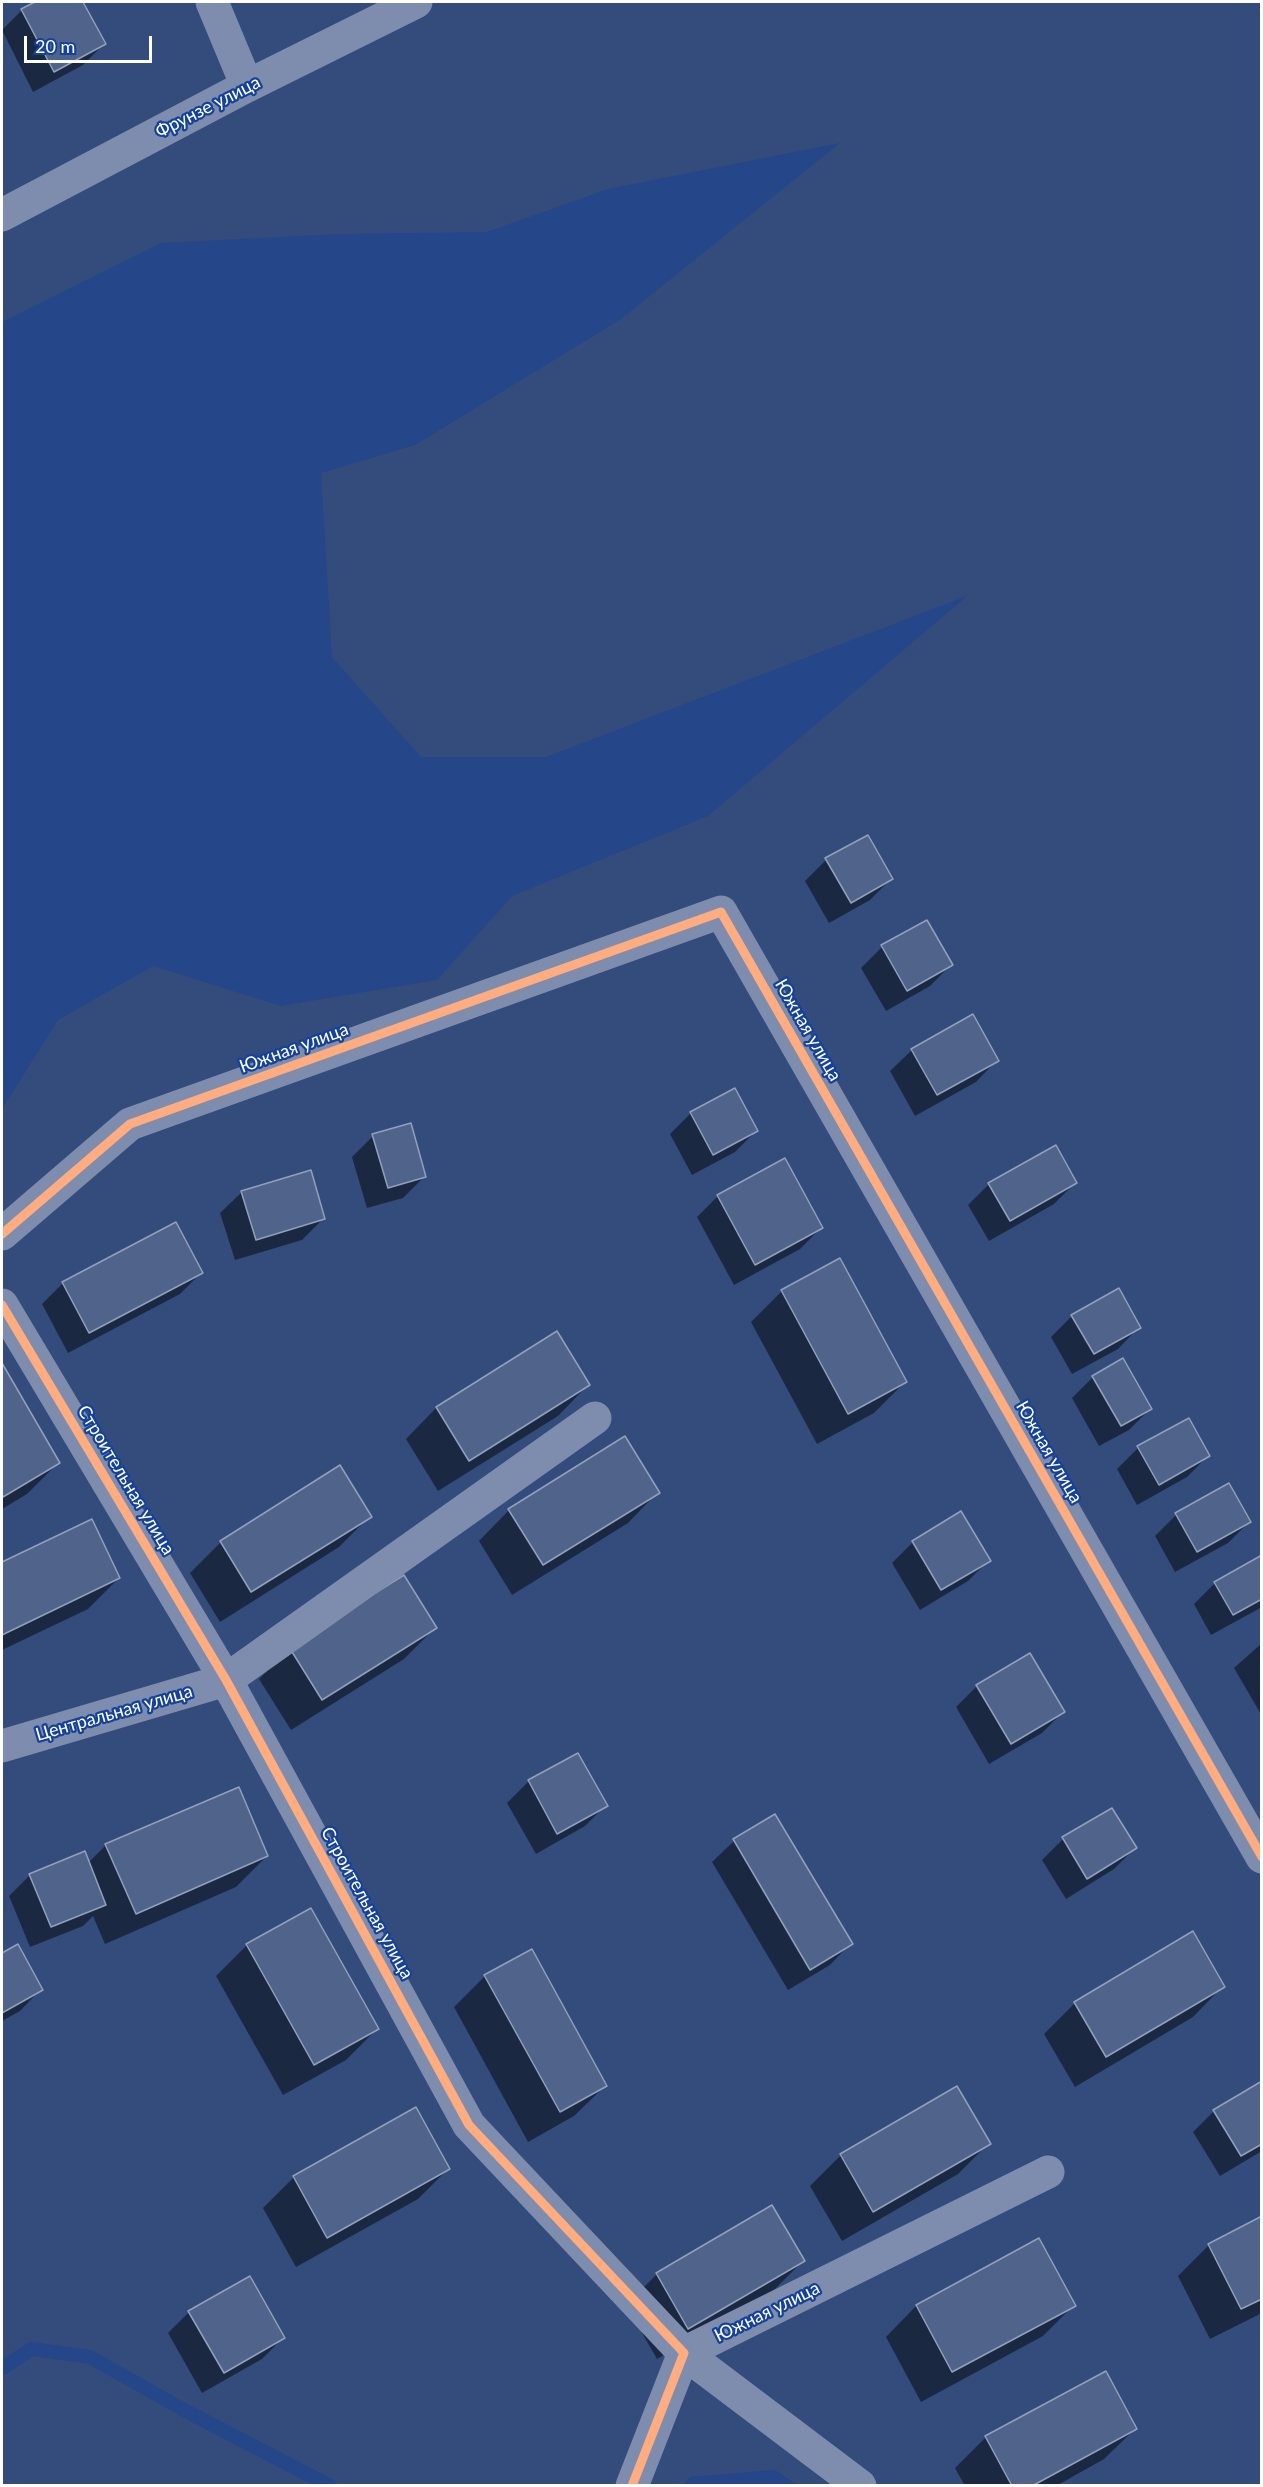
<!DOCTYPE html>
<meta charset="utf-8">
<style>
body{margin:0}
#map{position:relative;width:1263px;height:2487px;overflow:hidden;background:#334c7c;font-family:Lato,sans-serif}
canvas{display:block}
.frame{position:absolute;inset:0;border:3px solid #fff;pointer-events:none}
.scale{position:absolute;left:24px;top:36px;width:128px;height:27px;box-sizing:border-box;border:3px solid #fff;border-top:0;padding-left:8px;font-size:18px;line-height:21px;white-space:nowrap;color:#fff;-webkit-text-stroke:4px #14419b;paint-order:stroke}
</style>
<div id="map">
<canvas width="1263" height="2487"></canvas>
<div class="frame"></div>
<div class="scale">20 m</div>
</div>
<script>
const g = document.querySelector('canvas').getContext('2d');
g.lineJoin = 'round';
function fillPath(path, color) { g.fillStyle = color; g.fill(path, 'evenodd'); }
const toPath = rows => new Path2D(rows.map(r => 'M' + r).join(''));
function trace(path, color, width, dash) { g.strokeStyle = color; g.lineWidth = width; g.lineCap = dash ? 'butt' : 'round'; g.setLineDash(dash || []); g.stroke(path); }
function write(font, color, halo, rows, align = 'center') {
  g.font = font + ' Lato,sans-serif'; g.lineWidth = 4.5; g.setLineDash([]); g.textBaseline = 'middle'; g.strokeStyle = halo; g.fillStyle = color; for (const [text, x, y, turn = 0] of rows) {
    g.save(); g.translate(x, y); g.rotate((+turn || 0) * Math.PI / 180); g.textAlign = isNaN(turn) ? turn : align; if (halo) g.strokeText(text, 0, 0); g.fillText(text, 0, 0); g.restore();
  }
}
fillPath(toPath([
 [840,143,621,319,415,445,321,473,332,657,421,757,546,757,967,596,708,816,512,896,437,980,281,1006,153,966,58,1020,2,1109,2,322,161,243,340,234,487,232,608,189],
 [775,2470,797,2485,683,2485,690,2477]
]), '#254688');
fillPath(toPath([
 [38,2,81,2,104,44,83,65,33,92,2,30,22,10],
 [826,860,891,879,870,900,829,923,805,881],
 [882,947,951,965,930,986,886,1011,861,968],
 [973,1016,997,1060,976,1082,915,1116,890,1071,912,1050],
 [691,1113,756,1131,735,1152,692,1175,670,1134],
 [373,1136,425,1176,403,1198,367,1208,352,1157],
 [1075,1183,1054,1204,989,1241,968,1205,989,1184],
 [242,1192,323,1219,302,1240,235,1260,220,1213],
 [718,1196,821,1228,800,1249,734,1285,697,1217],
 [201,1273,180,1294,68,1353,42,1304,63,1283],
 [782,1291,905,1382,874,1413,817,1444,751,1322],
 [1072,1316,1139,1327,1118,1349,1072,1374,1051,1337],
 [2,1366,58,1463,27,1494,2,1509],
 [1093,1377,1150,1409,1129,1430,1099,1446,1072,1398],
 [588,1385,558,1416,438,1491,406,1439,436,1408],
 [1138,1448,1208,1456,1187,1477,1137,1505,1117,1469],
 [658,1492,628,1523,512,1595,479,1541,509,1510],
 [1176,1515,1249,1522,1228,1543,1175,1572,1155,1536],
 [370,1516,339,1547,220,1622,190,1573,221,1542],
 [91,1521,119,1578,88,1609,2,1650,2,1564],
 [913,1542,989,1560,968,1581,920,1610,892,1563],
 [1262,1557,1262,1607,1211,1635,1194,1604,1215,1583],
 [435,1628,404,1659,291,1730,259,1679,290,1648],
 [1262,1643,1262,1716,1234,1668],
 [977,1686,1063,1712,1042,1733,989,1764,956,1707],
 [578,1755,606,1805,585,1826,536,1854,507,1803,529,1781],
 [775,1816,851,1943,830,1965,788,1990,712,1862,734,1841],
 [1063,1839,1135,1848,1114,1869,1066,1899,1042,1860],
 [106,1845,267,1856,236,1887,105,1944,93,1916,83,1926,30,1947,9,1896,30,1875,88,1863],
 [247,1945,377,2029,346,2060,283,2095,216,1976],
 [17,1946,41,1989,20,2011,2,2021,2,1955],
 [485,1976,605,2086,574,2116,528,2142,454,2007],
 [1223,1986,1193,2017,1075,2087,1044,2034,1075,2003],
 [1262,2083,1262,2151,1220,2176,1193,2132,1214,2111],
 [989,2143,958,2174,842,2241,810,2186,841,2155],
 [449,2168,418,2199,296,2267,263,2208,294,2177],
 [1262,2218,1262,2313,1210,2339,1178,2276,1209,2245],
 [1038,2240,1074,2305,1043,2336,921,2402,886,2337,916,2306],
 [803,2261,772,2292,657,2359,626,2305,657,2274],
 [189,2312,283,2338,262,2359,202,2393,168,2333],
 [1135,2429,1104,2459,1056,2486,965,2486,955,2468,986,2437]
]), '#0007');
trace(toPath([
 [2,2368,32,2349,90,2357,184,2410,330,2486]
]), '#254688', 14);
const building = toPath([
 [35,2,83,2,106,44,54,72,21,9,35,2],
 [868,835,893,879,851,903,825,858,868,835],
 [927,920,953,965,907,991,881,945,927,920],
 [973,1014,999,1061,937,1095,911,1049,973,1014],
 [735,1088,758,1131,713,1155,690,1112,735,1088],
 [411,1123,426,1177,388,1188,372,1134,411,1123],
 [1056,1145,1077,1183,1010,1221,988,1183,1056,1145],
 [785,1158,823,1228,755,1265,717,1195,785,1158],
 [311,1170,325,1219,256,1240,241,1191,311,1170],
 [176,1222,203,1273,89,1333,62,1282,176,1222],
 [840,1258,907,1382,848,1414,781,1290,840,1258],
 [1119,1288,1141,1328,1094,1354,1071,1315,1119,1288],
 [557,1331,590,1385,469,1461,436,1407,557,1331],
 [1123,1358,1152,1409,1121,1426,1092,1376,1123,1358],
 [2,1363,60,1463,3,1497,2,1494,2,1363],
 [1189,1418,1210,1456,1159,1485,1137,1446,1189,1418],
 [625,1436,660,1493,543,1565,508,1509,625,1436],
 [340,1465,372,1517,251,1592,220,1541,340,1465],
 [1229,1483,1251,1522,1197,1552,1175,1513,1229,1483],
 [961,1511,991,1561,941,1590,912,1541,961,1511],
 [92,1519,120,1578,2,1635,2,1562,92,1519],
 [1262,1555,1262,1599,1233,1615,1214,1582,1262,1555],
 [404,1575,437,1628,322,1700,289,1647,404,1575],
 [1030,1653,1065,1712,1011,1744,976,1685,1030,1653],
 [578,1753,608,1806,557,1834,528,1780,578,1753],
 [239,1787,268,1856,136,1914,105,1844,239,1787],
 [1112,1808,1137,1848,1087,1879,1062,1837,1112,1808],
 [775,1814,853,1944,810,1970,733,1839,775,1814],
 [85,1851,106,1905,51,1927,29,1874,85,1851],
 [311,1908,379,2029,314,2065,246,1944,311,1908],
 [1193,1931,1225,1987,1106,2057,1074,2002,1193,1931],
 [18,1944,43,1990,2,2013,2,1953,18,1944],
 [532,1949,607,2086,560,2112,484,1975,532,1949],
 [1262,2081,1262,2144,1241,2156,1213,2110,1262,2081],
 [957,2086,991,2144,873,2212,840,2154,957,2086],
 [416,2107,450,2169,327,2238,293,2176,416,2107],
 [772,2205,805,2261,688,2329,656,2273,772,2205],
 [1262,2216,1262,2299,1241,2309,1208,2244,1262,2216],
 [1039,2238,1076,2306,952,2372,916,2305,1039,2238],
 [250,2276,285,2338,224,2373,188,2311,250,2276],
 [1106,2371,1137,2429,1032,2486,1012,2486,985,2436,1106,2371]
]);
fillPath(building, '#50648b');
trace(building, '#92a0bb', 1.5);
trace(toPath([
 [212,2,247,86],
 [2,215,247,86,416,2],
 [2,1234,130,1124,721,912,1262,1857],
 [2,1305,226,1680,469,2125,684,2353,632,2486],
 [2,1746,226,1680,595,1418],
 [860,2486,684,2353,1048,2172]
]), '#7e8dae', 33);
trace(toPath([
 [2,1234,130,1124,721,912,1262,1857],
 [2,1305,226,1680,469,2125,684,2353,632,2486]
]), '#ffac80', 9);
write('18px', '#fff', '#14419b', [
 ["Фрунзе улица",208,107,-27],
 ["Южная улица",808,1030,60],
 ["Южная улица",294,1048,-20],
 ["Южная улица",1049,1452,60],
 ["Строительная улица",126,1480,59],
 ["Центральная улица",114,1713,-16],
 ["Строительная улица",367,1903,61],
 ["Южная улица",767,2312,-26]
]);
</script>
